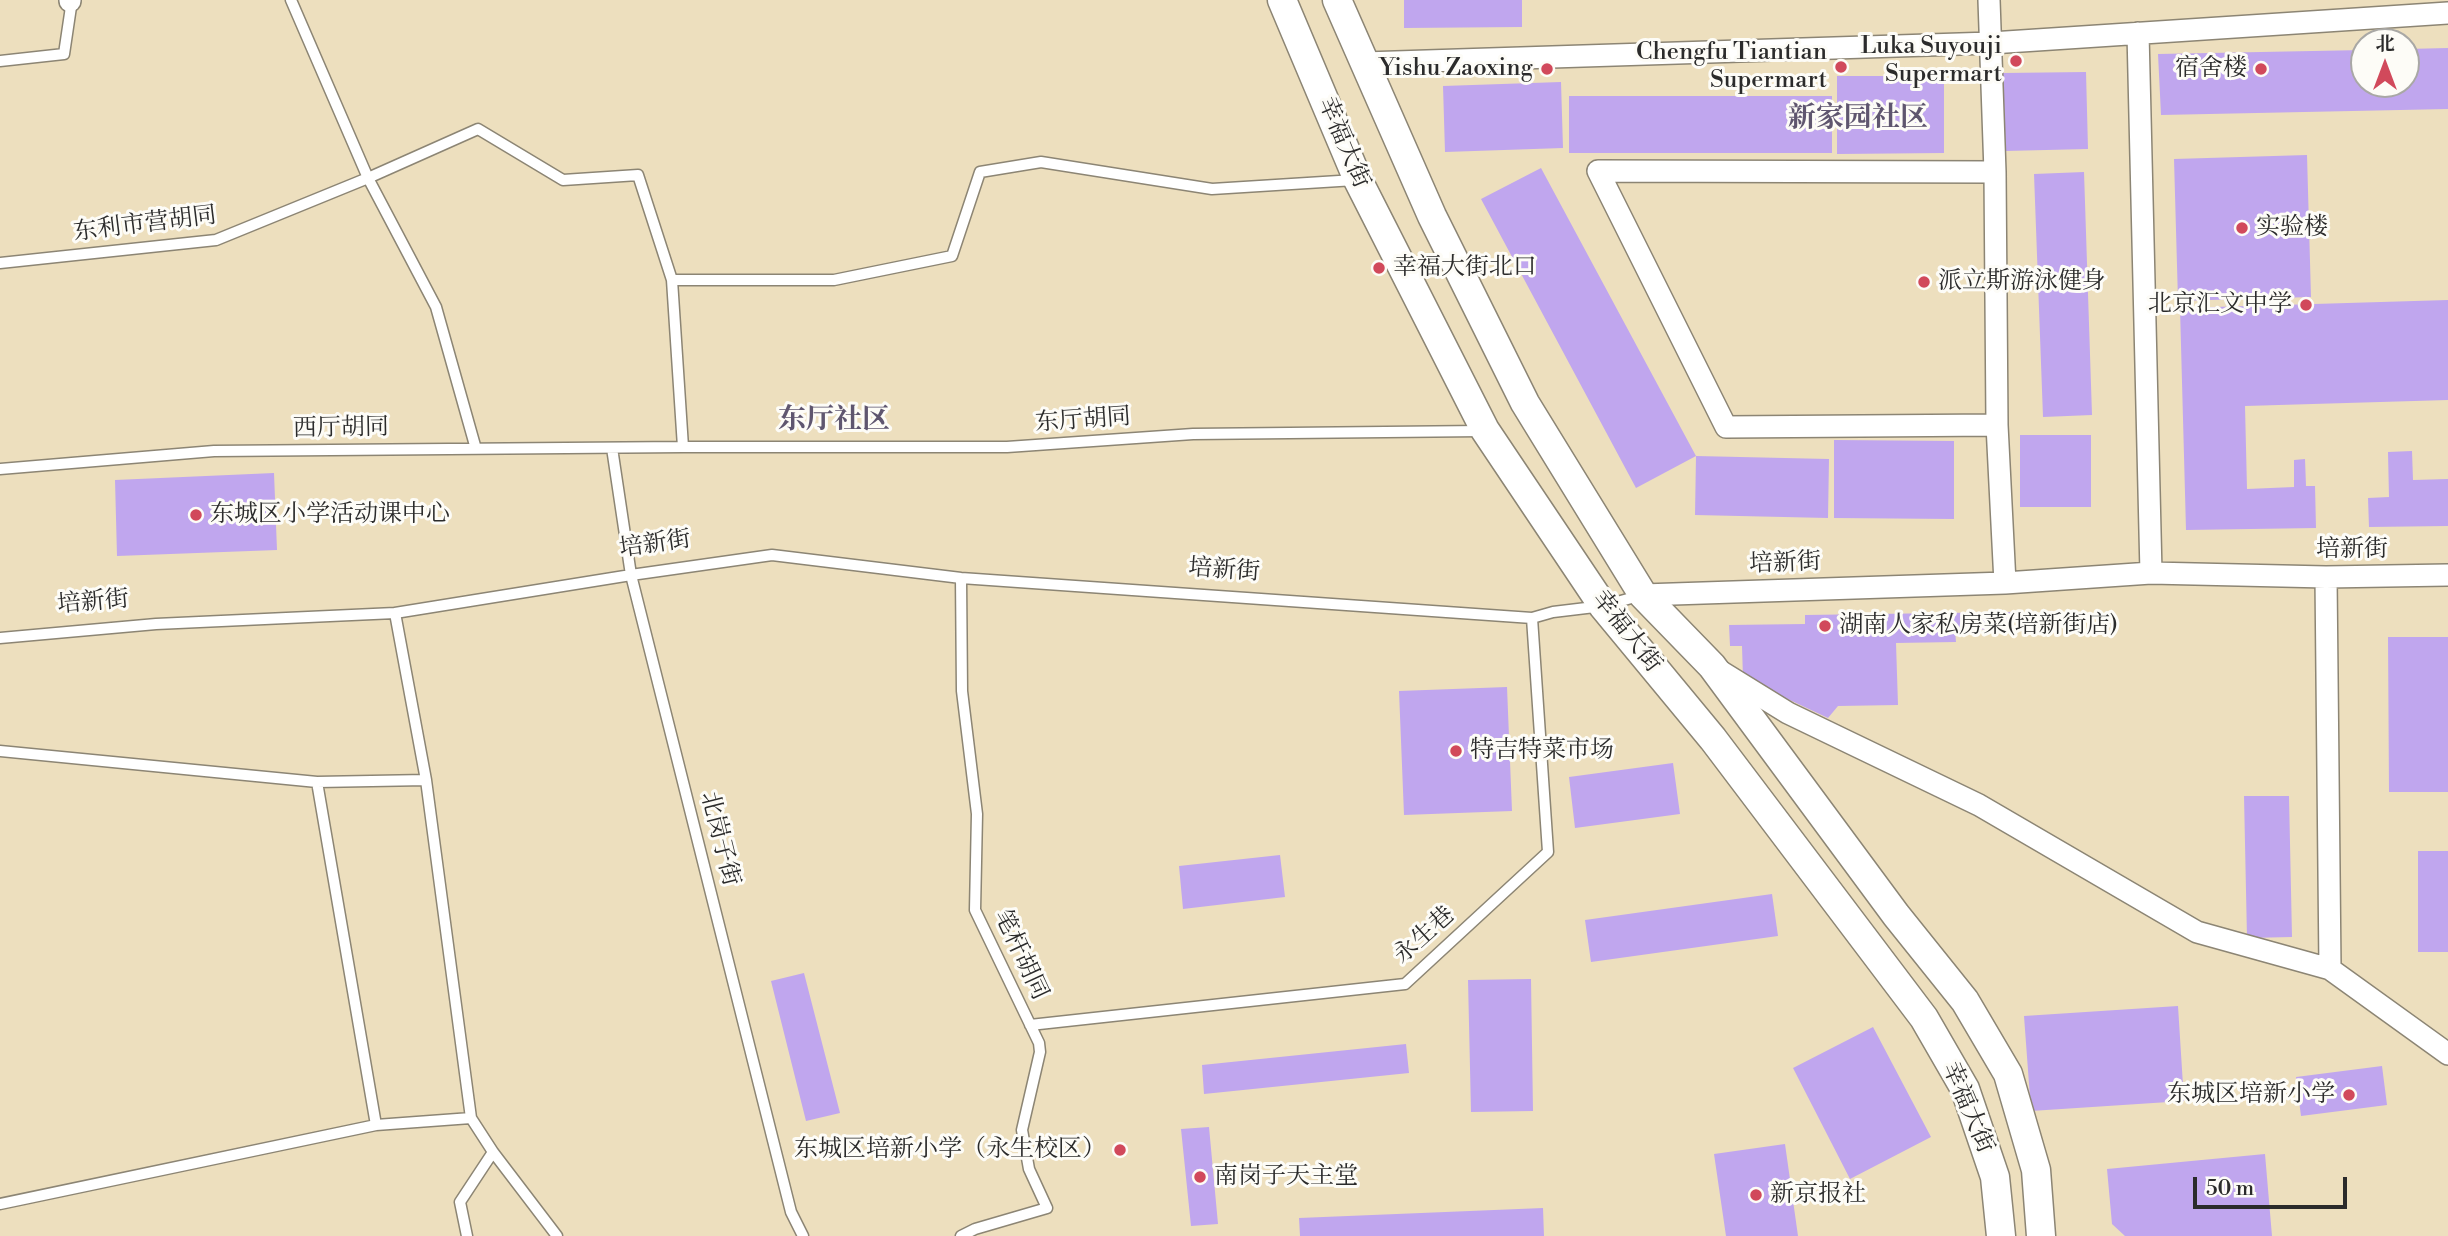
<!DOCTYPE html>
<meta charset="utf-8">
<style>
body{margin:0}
#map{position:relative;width:2448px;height:1236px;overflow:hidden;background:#eddfbe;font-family:"Libre Bodoni","Noto Serif SC",serif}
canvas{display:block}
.north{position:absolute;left:2350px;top:28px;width:70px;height:70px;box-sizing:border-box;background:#fdfcf7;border:2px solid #a9a8a5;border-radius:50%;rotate:0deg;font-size:19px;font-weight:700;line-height:28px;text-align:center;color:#2b2b2b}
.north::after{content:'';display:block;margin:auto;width:24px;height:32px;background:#d1495b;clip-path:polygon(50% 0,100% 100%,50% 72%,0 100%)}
.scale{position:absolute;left:2193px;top:1177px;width:154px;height:32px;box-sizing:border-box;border:4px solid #2b2b2b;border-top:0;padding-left:9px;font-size:21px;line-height:24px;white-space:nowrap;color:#2b2b2b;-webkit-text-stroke:5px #fdfcf7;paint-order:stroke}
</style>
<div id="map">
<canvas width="2448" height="1236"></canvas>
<div class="north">北</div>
<div class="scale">50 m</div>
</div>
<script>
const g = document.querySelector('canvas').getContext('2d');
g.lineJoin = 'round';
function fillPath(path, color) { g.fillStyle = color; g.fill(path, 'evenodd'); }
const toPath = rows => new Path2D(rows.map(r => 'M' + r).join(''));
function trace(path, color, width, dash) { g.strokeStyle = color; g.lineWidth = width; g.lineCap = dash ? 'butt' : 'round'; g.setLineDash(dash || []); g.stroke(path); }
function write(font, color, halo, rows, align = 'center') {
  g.font = font + ' "Libre Bodoni","Noto Serif SC",serif'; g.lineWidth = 6; g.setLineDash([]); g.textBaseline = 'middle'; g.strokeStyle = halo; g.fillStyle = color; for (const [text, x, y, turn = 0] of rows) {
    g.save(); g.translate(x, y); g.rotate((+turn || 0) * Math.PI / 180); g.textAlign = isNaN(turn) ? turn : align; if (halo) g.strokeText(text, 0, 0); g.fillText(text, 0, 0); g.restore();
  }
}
fillPath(toPath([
 [1404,0,1522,0,1522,27,1404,28],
 [2448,48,2448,109,2161,115,2158,54,2364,50,2364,84,2406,84,2406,49],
 [2086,72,2088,149,2005,151,2003,73],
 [1837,76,1944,76,1944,153,1837,154],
 [1561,82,1563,148,1445,152,1443,86],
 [1569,96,1832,96,1832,153,1569,153],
 [2307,155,2311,297,2178,301,2174,159],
 [1541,168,1696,456,1636,488,1481,199],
 [2084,172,2092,415,2043,417,2034,174],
 [2448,300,2448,400,2245,406,2247,489,2294,487,2294,460,2305,459,2306,486,2315,486,2316,528,2186,530,2180,308],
 [2020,435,2091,435,2091,507,2020,507],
 [1834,440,1954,441,1954,519,1834,518],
 [2412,451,2413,480,2448,479,2448,526,2369,527,2368,498,2389,497,2388,452],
 [1696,456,1829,459,1828,518,1695,515],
 [274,473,277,550,117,556,115,480],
 [2013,612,2014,629,1955,630,1956,642,1896,643,1898,705,1838,706,1828,718,1743,678,1742,646,1730,646,1729,625,1805,624,1805,615],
 [2388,637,2448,637,2448,792,2389,792],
 [1507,687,1512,811,1404,815,1399,691],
 [1673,763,1680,814,1575,828,1569,777],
 [2244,796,2289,796,2292,937,2247,938],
 [2418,851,2448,851,2448,952,2418,952],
 [1280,855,1285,897,1183,909,1179,866],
 [1772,894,1778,936,1591,962,1585,920],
 [804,973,840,1113,806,1121,771,981],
 [1531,979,1533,1111,1471,1112,1468,980],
 [2178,1006,2184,1101,2031,1111,2024,1016],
 [1873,1027,1931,1137,1850,1179,1793,1068],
 [1406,1044,1409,1073,1204,1094,1202,1065],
 [2382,1066,2387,1105,2301,1116,2296,1077],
 [1209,1127,1218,1224,1191,1226,1181,1129],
 [1785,1144,1798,1236,1726,1236,1714,1154],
 [2265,1154,2272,1236,2125,1236,2112,1224,2107,1169],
 [1543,1208,1544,1236,1300,1236,1299,1218]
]), '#c0a6ee');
const lane = toPath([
 [291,0,368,178,436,307,476,449],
 [0,61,64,54,72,0],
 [0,263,216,240,368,178,478,129,563,180,638,175,672,280,683,447],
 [672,280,834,280,952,256,980,172,1041,162,1212,189,1355,180],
 [612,448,631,575,791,1212,803,1236],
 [0,469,214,451,683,447,1007,447,1193,434,1482,431],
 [395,613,426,780,471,1118,493,1152,557,1236],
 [0,638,156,624,395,613,631,575,772,555,961,578,1532,618,1553,612,1603,606,1642,595],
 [0,751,317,782,426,780],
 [317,782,376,1125,471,1118],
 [1030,1025,1405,984,1548,852,1532,618],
 [0,1204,376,1125],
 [467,1236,460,1202,493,1152],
 [961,1236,975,1229,1047,1208,1029,1169,1022,1130,1040,1052,1039,1043,975,910,977,814,962,691,961,578]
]);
const street = toPath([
 [70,0,70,1],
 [1989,0,1995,172,1997,425,2005,583],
 [2138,33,2151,573],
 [1364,63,1991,43,2448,13],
 [1995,172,1598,171,1726,427,1997,425],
 [2326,577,2330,969],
 [1643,595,2005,583,2151,573,2326,577,2448,575],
 [1720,671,1788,713,1979,805,2197,932,2330,969,2448,1054]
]);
const secondary = toPath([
 [1282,0,1358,180,1485,430,1603,606,1713,739,1924,1018,1965,1089,1995,1177,2001,1236],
 [1337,0,1432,216,1525,403,1643,595,1712,666,1896,915,1965,1001,2008,1074,2036,1170,2041,1236]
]);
trace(lane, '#8c8574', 13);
trace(street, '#8c8574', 24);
trace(secondary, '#8c8574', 31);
trace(lane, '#fff', 10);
trace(street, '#fff', 21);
trace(secondary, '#fff', 28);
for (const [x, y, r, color] of [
 [2016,61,7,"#d1495b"],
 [1841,67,7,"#d1495b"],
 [1547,69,7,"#d1495b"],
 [2261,69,7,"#d1495b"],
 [2242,228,7,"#d1495b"],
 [1379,268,7,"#d1495b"],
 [1924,282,7,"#d1495b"],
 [2306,305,7,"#d1495b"],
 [196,515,7,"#d1495b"],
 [1825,626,7,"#d1495b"],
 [1456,751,7,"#d1495b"],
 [2349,1095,7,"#d1495b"],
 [1120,1150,7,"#d1495b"],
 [1200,1177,7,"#d1495b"],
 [1756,1195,7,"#d1495b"]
]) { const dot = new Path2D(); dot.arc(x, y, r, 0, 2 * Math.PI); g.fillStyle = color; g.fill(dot); trace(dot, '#fdfcf7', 2.5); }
write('24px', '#2b2b2b', '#fdfcf7', [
 ["Luka Suyouji",2002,47,"right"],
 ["Supermart",2002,75,"right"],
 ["Chengfu Tiantian",1827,53,"right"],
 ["Supermart",1827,81,"right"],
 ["Yishu Zaoxing",1533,69,"right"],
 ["宿舍楼",2247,69,"right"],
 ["实验楼",2256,228],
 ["幸福大街北口",1393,268],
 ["派立斯游泳健身",1938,282],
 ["北京汇文中学",2292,305,"right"],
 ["东城区小学活动课中心",210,515],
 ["湖南人家私房菜(培新街店)",1839,626],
 ["特吉特菜市场",1470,751],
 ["东城区培新小学",2335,1095,"right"],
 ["东城区培新小学（永生校区）",1106,1150,"right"],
 ["南岗子天主堂",1214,1177],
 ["新京报社",1770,1195]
], 'left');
write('24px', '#2b2b2b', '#fdfcf7', [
 ["幸福大街",1343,143,67],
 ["东利市营胡同",145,225,-7],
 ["东厅胡同",1083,421,-4],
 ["西厅胡同",341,429,-1],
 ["培新街",655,545,-8],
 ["培新街",2352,550],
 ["培新街",1785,564,-2],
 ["培新街",1224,571,4],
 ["培新街",93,603,-5],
 ["幸福大街",1626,632,52],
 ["北岗子街",719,839,76],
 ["永生巷",1425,936,-42],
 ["笔杆胡同",1020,955,65],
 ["幸福大街",1967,1108,67]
]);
write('bold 28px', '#5f566f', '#fdfcf7', [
 ["新家园社区",1858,119],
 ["东厅社区",834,421]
]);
</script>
